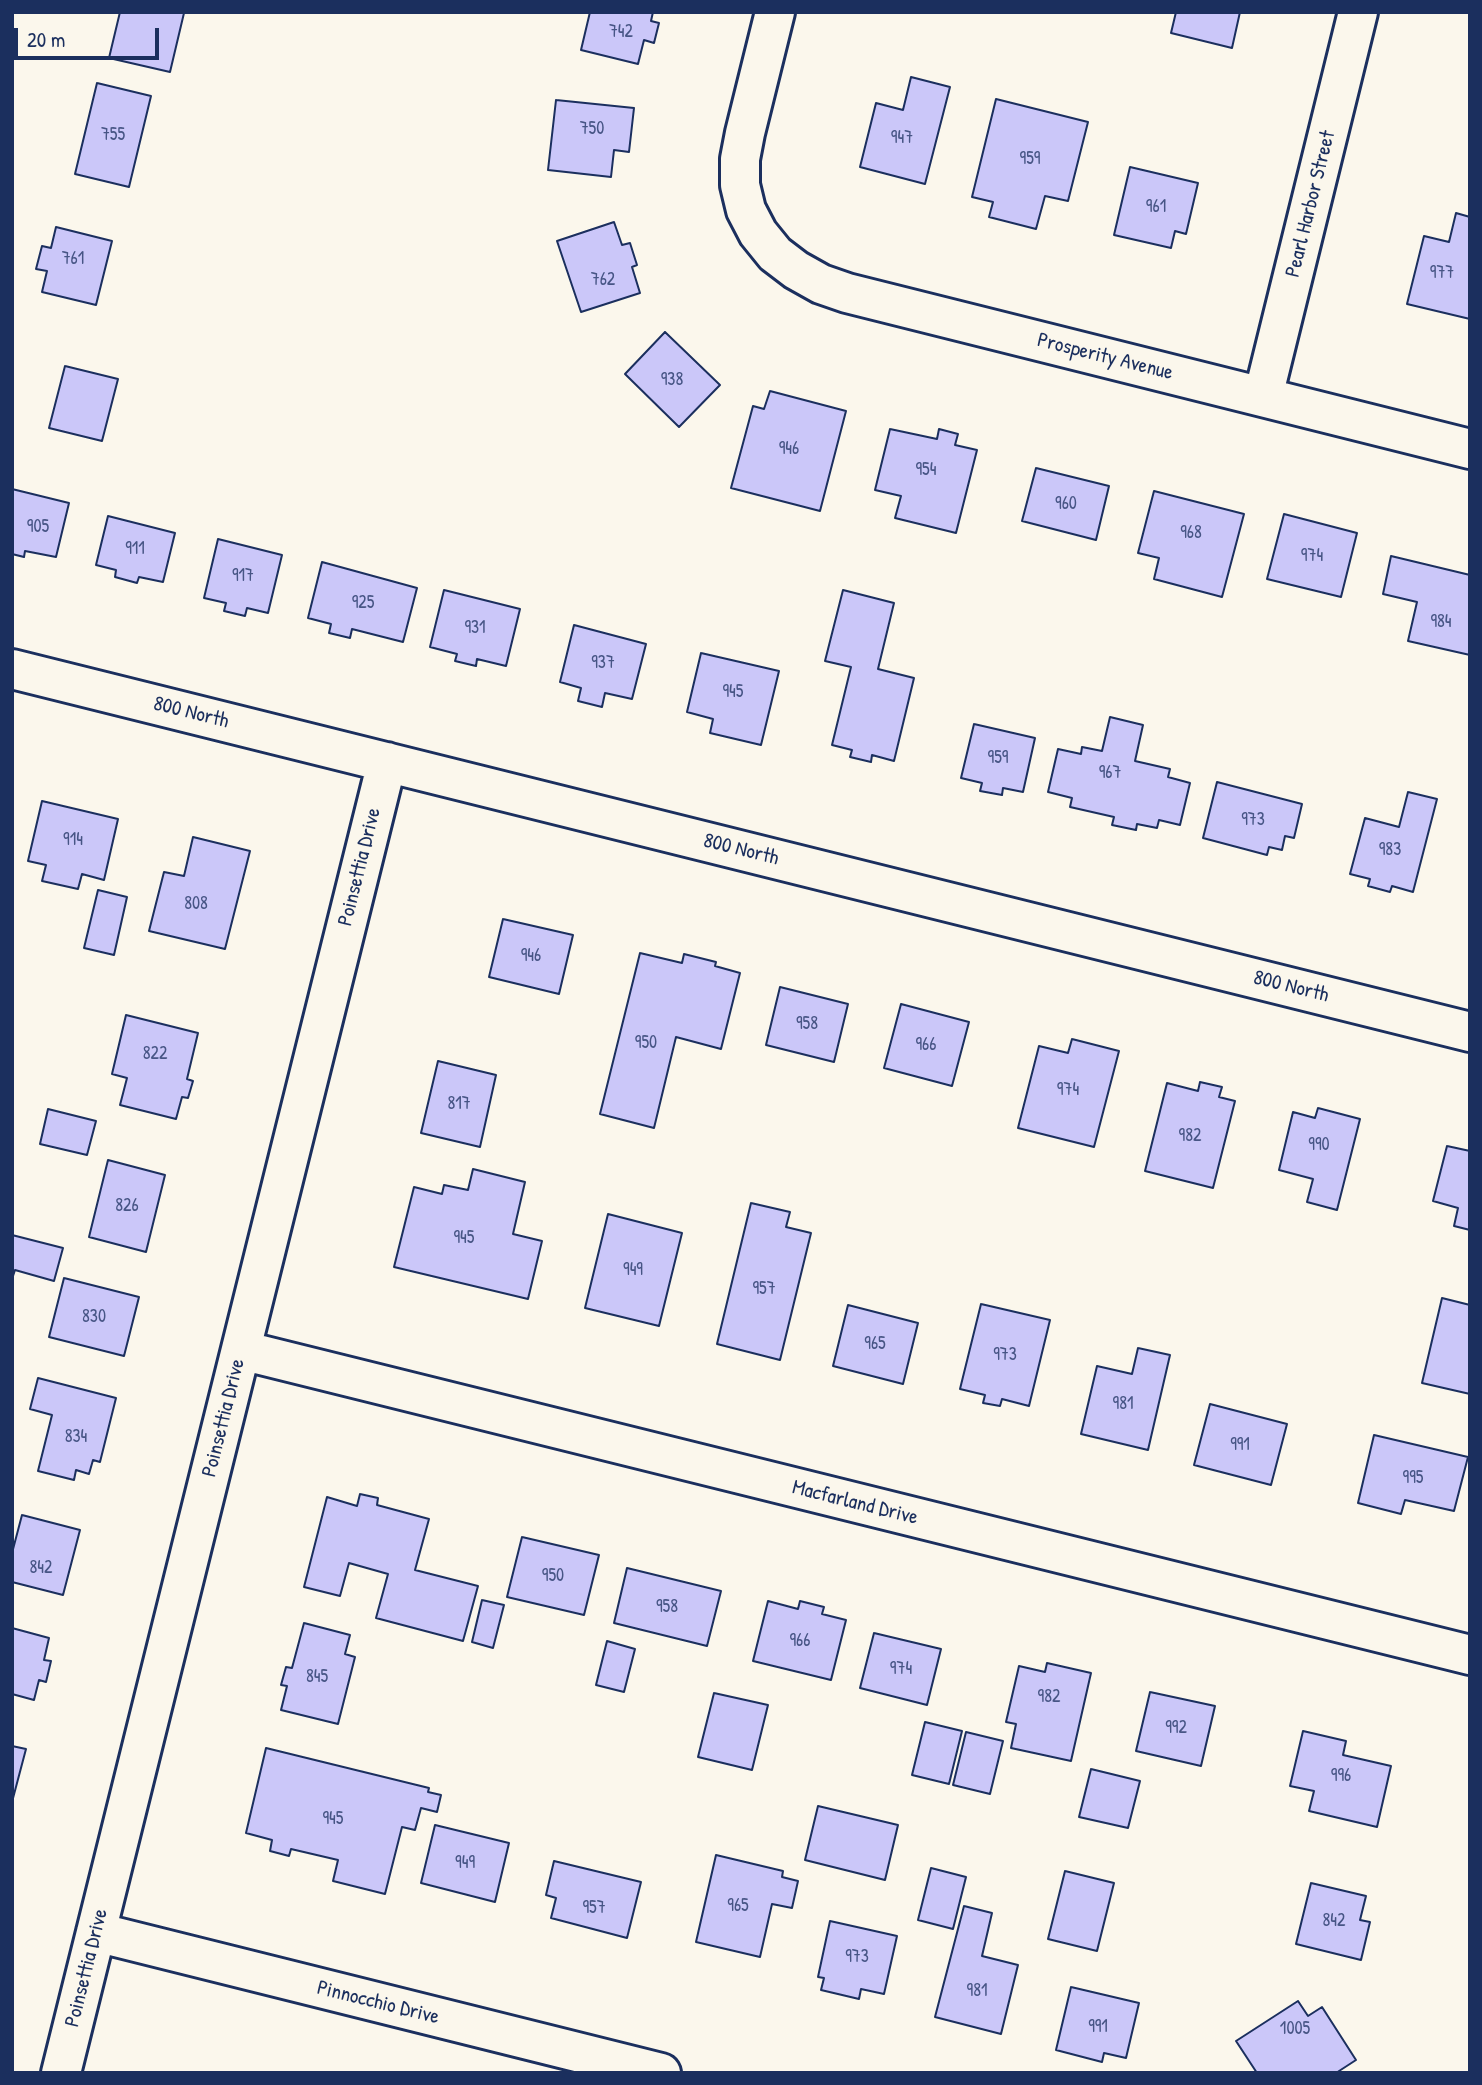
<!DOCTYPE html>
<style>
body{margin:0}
#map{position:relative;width:1482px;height:2085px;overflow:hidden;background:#fbf7ec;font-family:"Patrick Hand",sans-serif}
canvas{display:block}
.frame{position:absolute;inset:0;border:14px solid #1b2f5e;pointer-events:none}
.scale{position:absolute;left:14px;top:28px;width:145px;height:32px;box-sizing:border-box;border:4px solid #1b2f5e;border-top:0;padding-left:9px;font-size:21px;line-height:24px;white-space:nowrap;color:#1b2f5e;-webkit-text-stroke:5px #fbf7ec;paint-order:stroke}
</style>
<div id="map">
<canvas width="1482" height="2085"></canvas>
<div class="frame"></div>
<div class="scale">20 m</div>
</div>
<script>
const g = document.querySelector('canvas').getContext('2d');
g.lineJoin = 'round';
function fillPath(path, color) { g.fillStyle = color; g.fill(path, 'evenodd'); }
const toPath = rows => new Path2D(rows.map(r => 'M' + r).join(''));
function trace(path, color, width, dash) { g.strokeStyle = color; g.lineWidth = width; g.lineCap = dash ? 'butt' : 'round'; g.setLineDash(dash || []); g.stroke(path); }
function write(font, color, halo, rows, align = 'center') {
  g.font = font + ' "Patrick Hand",sans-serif'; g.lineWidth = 7; g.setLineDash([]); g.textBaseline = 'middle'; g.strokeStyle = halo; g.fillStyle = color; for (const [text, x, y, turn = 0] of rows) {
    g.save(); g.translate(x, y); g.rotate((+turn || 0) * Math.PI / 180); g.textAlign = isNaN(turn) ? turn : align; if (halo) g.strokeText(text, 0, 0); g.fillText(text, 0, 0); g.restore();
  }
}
const building = toPath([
 [120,12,184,13,170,72,109,58,120,12],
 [590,12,653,12,651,21,659,23,654,43,644,40,638,64,581,50,590,12],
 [1176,12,1240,12,1232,48,1171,33,1176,12],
 [911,77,950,87,925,184,860,167,876,103,903,110,911,77],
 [97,83,151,96,129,187,75,174,97,83],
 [996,99,1088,122,1068,201,1045,196,1036,229,989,217,993,202,972,197,996,99],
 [556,100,634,108,629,152,614,150,611,177,548,170,556,100],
 [1130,167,1198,183,1186,234,1175,231,1171,248,1114,235,1130,167],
 [1456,213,1470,217,1470,319,1407,304,1424,236,1449,242,1456,213],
 [614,222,622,245,630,243,637,265,632,267,640,293,581,312,557,241,614,222],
 [56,227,112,241,96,305,42,292,47,271,36,269,42,246,51,248,56,227],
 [665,332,720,385,679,427,625,374,665,332],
 [65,366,118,379,102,441,49,428,65,366],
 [770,391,846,411,820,511,731,488,753,406,764,409,770,391],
 [890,429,937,439,939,429,958,434,955,445,977,450,956,533,895,518,901,496,875,490,890,429],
 [1036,468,1109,486,1096,540,1022,521,1036,468],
 [12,489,69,503,56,557,25,551,24,557,12,554,12,489],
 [1154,491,1244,514,1222,597,1154,579,1159,558,1138,553,1154,491],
 [1284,514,1357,533,1341,597,1267,579,1284,514],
 [108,516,175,533,163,582,139,577,137,583,115,577,116,570,96,565,108,516],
 [218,539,282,555,268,613,247,608,245,616,224,611,226,603,204,598,218,539],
 [1391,556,1470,575,1470,655,1408,641,1417,602,1383,594,1391,556],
 [322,562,417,588,403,642,352,629,350,638,329,633,331,624,308,618,322,562],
 [444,590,520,609,506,666,477,659,476,666,455,661,457,654,430,647,444,590],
 [843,590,894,603,878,669,914,678,894,761,872,755,871,762,850,757,852,750,832,745,851,667,825,661,843,590],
 [574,625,646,644,632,699,605,693,602,707,578,701,581,688,560,682,574,625],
 [701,653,779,671,761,745,710,733,713,719,687,712,701,653],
 [1110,717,1143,725,1135,761,1170,769,1168,777,1190,783,1180,825,1159,820,1157,828,1137,824,1136,830,1112,825,1114,817,1070,807,1072,798,1048,792,1058,749,1081,754,1082,747,1102,751,1110,717],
 [974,724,1035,738,1023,792,1003,788,1002,795,980,791,982,783,961,778,974,724],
 [1217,782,1302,804,1294,838,1285,836,1282,850,1269,847,1267,855,1203,838,1217,782],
 [1408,792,1437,799,1413,892,1392,886,1390,892,1368,886,1370,879,1350,874,1365,818,1399,827,1408,792],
 [42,801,118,819,104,880,82,874,78,889,42,881,46,865,28,861,42,801],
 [193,837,250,851,225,949,149,931,164,872,184,876,193,837],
 [98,890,127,897,114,955,84,948,98,890],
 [503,919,573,935,559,994,489,977,503,919],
 [640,953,682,963,684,954,716,962,715,966,740,973,721,1049,676,1037,654,1128,600,1114,640,953],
 [780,987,848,1004,834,1062,766,1045,780,987],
 [901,1004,969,1022,952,1086,884,1068,901,1004],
 [126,1015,198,1033,187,1079,193,1081,188,1098,182,1097,176,1119,120,1105,127,1078,112,1074,126,1015],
 [1072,1039,1119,1051,1094,1147,1018,1128,1039,1046,1068,1053,1072,1039],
 [438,1061,496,1075,480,1147,421,1133,438,1061],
 [1200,1082,1222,1087,1219,1097,1235,1101,1213,1188,1145,1171,1167,1083,1198,1091,1200,1082],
 [1318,1108,1360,1119,1337,1210,1307,1202,1313,1179,1279,1170,1293,1112,1315,1118,1318,1108],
 [48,1109,96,1121,87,1155,40,1144,48,1109],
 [1447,1146,1470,1151,1470,1230,1454,1226,1458,1208,1433,1201,1447,1146],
 [108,1160,165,1175,146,1252,89,1237,108,1160],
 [473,1169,525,1182,513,1234,542,1241,528,1299,394,1267,414,1187,442,1194,444,1185,468,1190,473,1169],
 [751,1203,790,1212,786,1227,811,1233,780,1360,717,1344,751,1203],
 [608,1214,682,1233,659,1326,585,1308,608,1214],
 [12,1235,63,1248,54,1281,15,1270,12,1279,12,1235],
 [64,1278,139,1297,124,1356,49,1337,64,1278],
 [1442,1298,1470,1305,1470,1394,1422,1383,1442,1298],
 [981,1304,1050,1320,1029,1406,1002,1399,1000,1406,983,1403,985,1395,960,1389,981,1304],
 [848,1305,918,1323,903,1384,833,1366,848,1305],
 [1138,1348,1170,1355,1148,1450,1081,1434,1097,1366,1132,1374,1138,1348],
 [38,1378,116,1398,100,1462,93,1460,89,1474,76,1470,74,1480,38,1471,52,1415,30,1409,38,1378],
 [1210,1404,1287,1424,1271,1485,1194,1465,1210,1404],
 [1374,1435,1468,1457,1454,1511,1405,1500,1401,1514,1358,1503,1374,1435],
 [360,1494,378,1498,377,1505,429,1519,415,1570,478,1586,463,1641,376,1618,388,1574,349,1563,340,1596,304,1587,327,1497,357,1506,360,1494],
 [22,1515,80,1530,63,1595,12,1582,12,1553,22,1515],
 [522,1537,599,1555,584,1615,507,1597,522,1537],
 [627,1568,721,1591,707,1646,614,1623,627,1568],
 [482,1600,504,1605,493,1648,472,1642,482,1600],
 [768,1601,798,1609,800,1601,824,1607,822,1614,846,1620,831,1680,753,1661,768,1601],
 [304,1623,350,1635,345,1654,355,1657,338,1724,281,1710,287,1686,281,1685,286,1667,292,1668,304,1623],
 [12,1628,49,1638,44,1660,51,1661,46,1682,39,1680,34,1700,12,1694,12,1628],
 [874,1633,941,1649,927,1705,860,1688,874,1633],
 [607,1641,635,1649,624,1692,596,1685,607,1641],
 [1047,1663,1091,1673,1071,1761,1011,1748,1016,1724,1006,1722,1019,1666,1045,1672,1047,1663],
 [1150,1692,1215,1706,1201,1766,1136,1751,1150,1692],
 [714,1693,768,1705,752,1770,698,1757,714,1693],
 [925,1722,962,1731,949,1784,912,1775,925,1722],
 [1303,1731,1346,1741,1343,1755,1391,1766,1377,1827,1309,1811,1314,1791,1290,1786,1303,1731],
 [966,1732,1003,1741,990,1794,953,1785,966,1732],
 [12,1746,26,1749,12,1802,12,1746],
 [266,1748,429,1788,428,1792,441,1795,437,1812,421,1808,415,1830,402,1827,385,1894,333,1881,338,1860,291,1849,289,1856,270,1851,272,1840,246,1833,266,1748],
 [1091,1769,1140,1781,1128,1828,1079,1817,1091,1769],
 [818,1806,898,1825,885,1880,805,1860,818,1806],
 [435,1825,509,1843,495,1902,421,1883,435,1825],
 [716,1855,783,1871,782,1877,798,1881,792,1908,772,1904,760,1957,696,1942,716,1855],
 [554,1861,641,1882,627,1938,551,1918,556,1898,546,1895,554,1861],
 [931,1868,966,1877,953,1929,918,1920,931,1868],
 [1065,1871,1114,1883,1097,1951,1048,1939,1065,1871],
 [1311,1883,1366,1896,1360,1920,1370,1922,1361,1960,1296,1944,1311,1883],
 [964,1906,992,1913,982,1956,1018,1965,1001,2034,935,2017,964,1906],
 [830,1921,897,1936,884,1994,861,1989,859,1999,821,1990,824,1978,818,1977,830,1921],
 [1071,1987,1139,2003,1126,2058,1104,2053,1102,2062,1056,2050,1071,1987],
 [1298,2001,1308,2016,1322,2007,1356,2060,1336,2073,1257,2073,1236,2041,1298,2001]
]);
fillPath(building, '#cbc7f9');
trace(building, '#1b2f5e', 2);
const minor = toPath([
 [775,12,745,133,740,159,740,185,746,210,758,233,775,254,796,270,821,284,847,293,1470,449],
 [1263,397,1358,12],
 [12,669,1470,1032],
 [241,1350,1470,1655],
 [96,1932,661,2073],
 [61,2073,387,762]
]);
trace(minor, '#1b2f5e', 44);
trace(minor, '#fbf7ec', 38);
write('18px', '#475585', null, [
 ["742",621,32],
 ["750",592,129],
 ["755",113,135],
 ["947",902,138],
 ["959",1030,159],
 ["961",1156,207],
 ["761",73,259],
 ["977",1442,273],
 ["762",603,280],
 ["938",672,380],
 ["946",789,449],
 ["954",926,470],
 ["960",1066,504],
 ["905",38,527],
 ["968",1191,533],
 ["911",135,549],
 ["974",1312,556],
 ["917",243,576],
 ["925",363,603],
 ["984",1441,622],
 ["931",475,628],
 ["937",603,663],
 ["945",733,692],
 ["959",998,758],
 ["967",1110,773],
 ["973",1253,820],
 ["914",73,840],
 ["983",1390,850],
 ["808",196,904],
 ["946",531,956],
 ["958",807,1024],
 ["950",646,1043],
 ["966",926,1045],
 ["822",155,1054],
 ["974",1068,1090],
 ["817",459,1104],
 ["982",1190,1136],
 ["990",1319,1145],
 ["826",127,1206],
 ["945",464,1238],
 ["949",633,1270],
 ["957",764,1289],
 ["830",94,1317],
 ["965",875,1344],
 ["973",1005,1355],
 ["981",1123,1404],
 ["834",76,1437],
 ["991",1240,1445],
 ["995",1413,1478],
 ["842",41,1568],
 ["950",553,1576],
 ["958",667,1607],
 ["966",800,1641],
 ["974",901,1669],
 ["845",317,1677],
 ["982",1049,1697],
 ["992",1176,1728],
 ["996",1341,1776],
 ["945",333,1819],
 ["949",465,1863],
 ["965",738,1906],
 ["957",594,1908],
 ["842",1334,1921],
 ["973",857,1957],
 ["981",977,1991],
 ["991",1098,2027],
 ["1005",1295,2029]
]);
write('21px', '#1b2f5e', '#fbf7ec', [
 ["Pearl Harbor Street",1311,204,-76],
 ["Prosperity Avenue",1105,357,14],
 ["800 North",191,713,14],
 ["800 North",741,850,14],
 ["Poinsettia Drive",360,867,-76],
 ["800 North",1291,987,14],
 ["Poinsettia Drive",224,1418,-76],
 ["Macfarland Drive",855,1503,14],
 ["Poinsettia Drive",87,1968,-76],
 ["Pinnocchio Drive",378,2003,14]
]);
</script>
